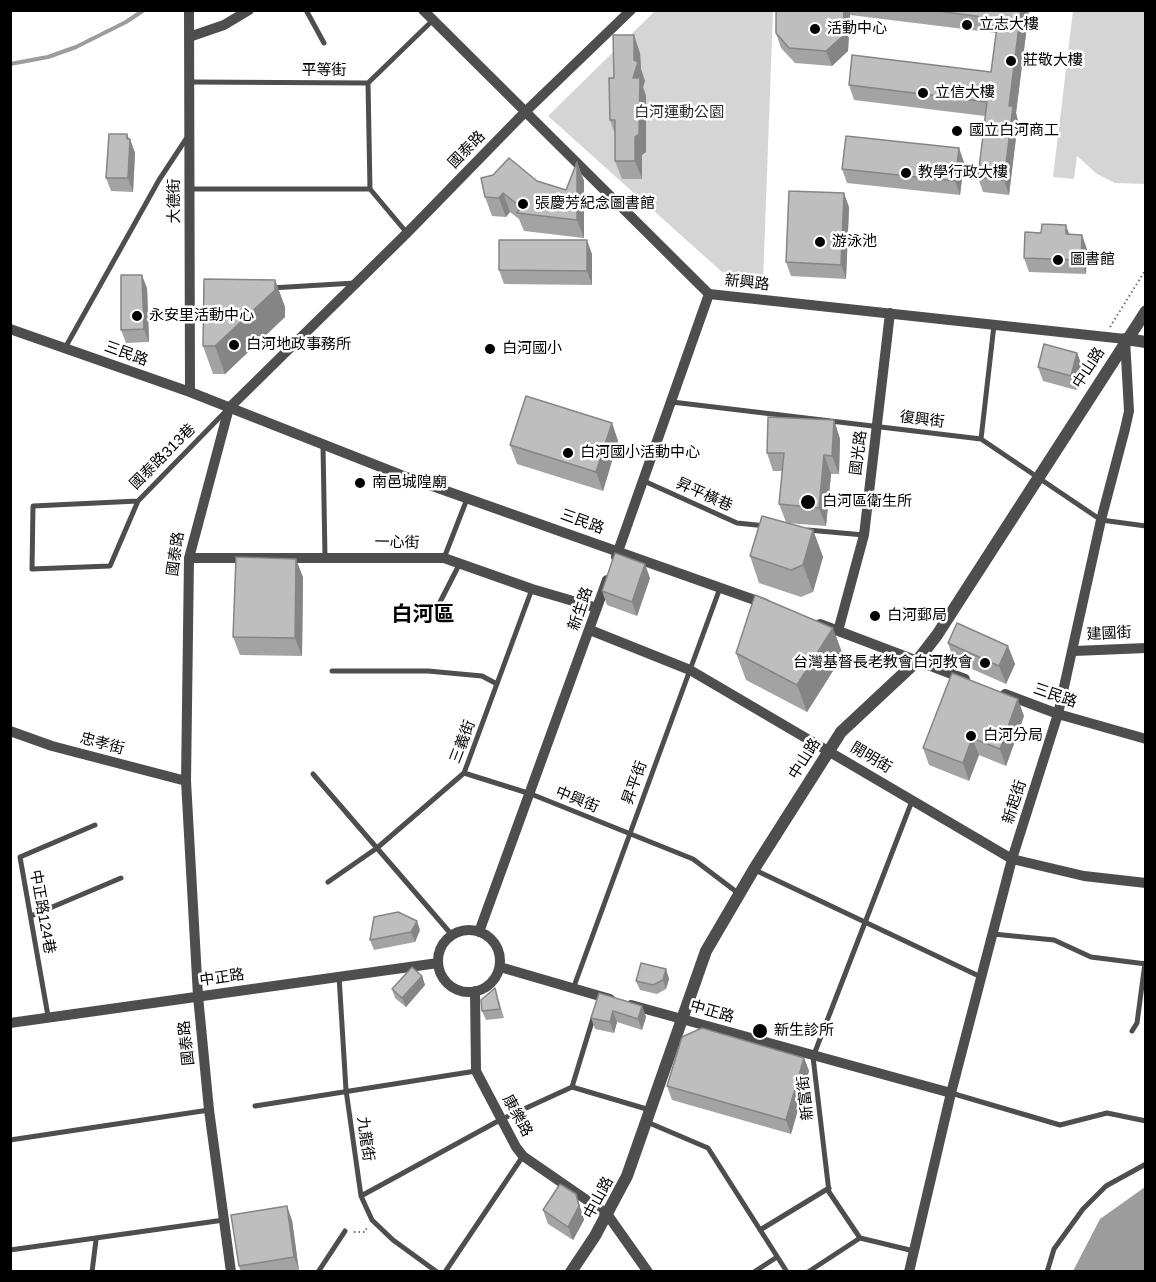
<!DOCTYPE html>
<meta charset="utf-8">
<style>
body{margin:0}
#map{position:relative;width:1156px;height:1282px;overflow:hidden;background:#fff;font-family:Helvetica,sans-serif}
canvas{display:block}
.frame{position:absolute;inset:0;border:12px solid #000;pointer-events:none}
</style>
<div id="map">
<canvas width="1156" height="1282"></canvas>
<div class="frame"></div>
</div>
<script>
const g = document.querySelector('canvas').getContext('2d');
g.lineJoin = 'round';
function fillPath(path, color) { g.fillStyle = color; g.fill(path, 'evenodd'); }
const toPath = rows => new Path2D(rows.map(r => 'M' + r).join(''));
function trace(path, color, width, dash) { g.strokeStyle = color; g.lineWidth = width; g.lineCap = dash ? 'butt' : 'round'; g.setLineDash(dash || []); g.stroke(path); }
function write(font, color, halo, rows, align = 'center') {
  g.font = font + ' Helvetica,"Noto Sans TC",sans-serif'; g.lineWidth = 5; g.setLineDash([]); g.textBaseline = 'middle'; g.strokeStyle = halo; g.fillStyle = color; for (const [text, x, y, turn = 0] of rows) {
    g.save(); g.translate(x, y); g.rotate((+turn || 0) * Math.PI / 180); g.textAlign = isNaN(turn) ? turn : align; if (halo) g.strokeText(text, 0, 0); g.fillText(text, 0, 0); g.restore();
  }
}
fillPath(toPath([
 [655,11,773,11,763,282,722,272,548,116],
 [1073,11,1145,11,1145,184,1115,183,1097,174,1077,156,1074,179,1053,177]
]), '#d5d5d5');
fillPath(toPath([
 [1145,1187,1145,1271,1073,1271,1100,1219]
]), '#9c9c9c');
trace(toPath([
 [10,64,48,57,76,47,126,22,144,10]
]), '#9c9c9c', 4);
trace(toPath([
 [1110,327,1146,269],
 [354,1232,365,1232,367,1227]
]), '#707070', 2, [1.5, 3]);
trace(toPath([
 [306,10,324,43],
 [190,82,368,83,433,20],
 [368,83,370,189],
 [190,189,370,189,407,233],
 [271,288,355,283],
 [65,348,159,180,188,136],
 [672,402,981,439,1101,520,1146,526],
 [981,439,994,325],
 [323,446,325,557],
 [644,481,737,523,766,526],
 [138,501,33,506,32,569,110,566,138,501,226,411],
 [808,530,864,535],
 [444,558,467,499],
 [439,604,460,563],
 [332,671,428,671,482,676,497,684],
 [464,773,531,794,693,859,738,893],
 [313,774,452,935],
 [912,801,813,1057,829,1192,860,1238,914,1251],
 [755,870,981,977],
 [328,882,377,848,464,773,532,589],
 [31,916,121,878],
 [993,934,1054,940,1091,957,1146,964],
 [339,976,346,1090,361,1196,372,1220,393,1240,437,1272],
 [573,989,720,588],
 [48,1016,20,857,95,825],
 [1132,1031,1137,1023,1145,963],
 [572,1087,650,1110],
 [951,1093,1060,1125,1107,1113,1146,1121],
 [255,1106,476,1071],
 [647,1122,708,1148,787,1272],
 [10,1140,209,1110],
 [361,1196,500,1120,572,1087,594,1015],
 [760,1230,829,1188],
 [10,1250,224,1220],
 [92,1272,96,1240],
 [318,1272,345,1231],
 [445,1272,523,1156],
 [754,1272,777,1257],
 [808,1272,860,1238],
 [1047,1272,1054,1249,1083,1209,1106,1186,1146,1164]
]), '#4e4e4e', 5);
trace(toPath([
 [189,10,190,392],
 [423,10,709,294,1125,339,1129,411,1125,429,1101,520,1058,714,1012,859,951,1093,909,1272],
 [189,37,224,25,249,10],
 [10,329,190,392,401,475,766,604],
 [616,557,709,294],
 [189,558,444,558,532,589,597,608],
 [820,624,965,679],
 [590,630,690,670,1012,859,1084,876,1146,883],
 [838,631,864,535,890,313],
 [1074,651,1146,648],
 [1005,694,1058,714,1146,739],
 [10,731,52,746,186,781],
 '438 961a31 31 0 1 1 62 0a31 31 0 1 1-62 0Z',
 [479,932,607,580],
 [500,967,610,999],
 [475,991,476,1071,516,1147,523,1156,607,1214,648,1272],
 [631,1005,951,1093],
 [10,1023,438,963],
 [231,1272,209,1110,198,996,186,781,189,558,229,408,407,233,525,112,631,10]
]), '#4e4e4e', 10);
trace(toPath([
 [1125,339,1146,342],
 [571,1272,595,1236,627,1176,706,951,754,869,841,732,917,661,937,635,1146,311]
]), '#4e4e4e', 12);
fillPath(toPath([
 [776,10,1029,10,1016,113,1018,121,1009,195,983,192,978,177,985,116,854,100,849,85,991,72,996,33,850,15,848,51,832,66,795,63,781,48,776,33],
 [640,53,641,69,645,81,643,87,646,96,646,152,642,155,642,179,622,179,615,161,615,134,610,120],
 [127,134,129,139,130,139,135,153,133,192,111,191,106,178],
 [577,162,584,181,584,238,524,231,519,219,510,212,506,217,492,216,485,197,537,181,566,190],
 [964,162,960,195,847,183,842,169],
 [849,207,846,279,791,276,786,262],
 [1070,234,1087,249,1086,274,1029,272,1024,258],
 [592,254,592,285,504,284,499,270],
 [275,280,285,307,285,317,225,374,213,374,203,346],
 [147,288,149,342,126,343,121,330],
 [1077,353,1082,366,1076,390,1043,381,1038,367],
 [834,420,840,439,839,474,831,474,826,526,787,523,813,530,823,557,813,592,801,597,759,583,750,556,786,522,779,504,782,471,773,471,767,453],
 [612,423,618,441,603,491,517,464,510,445],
 [303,577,302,656,240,655,233,637],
 [650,578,637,616,607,605,602,591],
 [948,643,1008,646,1015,664,1006,684,954,661],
 [736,653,843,655,807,712,746,680],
 [1024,716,1006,766,979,755,969,781,929,765,923,748],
 [420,930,415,942,374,950,370,940],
 [666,969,669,979,666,989,657,994,640,990,636,981],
 [422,976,425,985,406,1007,395,998,392,989],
 [495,988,504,1018,486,1020,482,1011],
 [599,993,642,1006,646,1017,642,1030,617,1022,614,1033,595,1029,591,1018],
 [804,1058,809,1071,791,1134,672,1100,667,1086],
 [576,1194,584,1220,573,1240,548,1224,543,1210],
 [292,1220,299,1271,241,1272,239,1266]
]), '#a3a3a3');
fillPath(toPath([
 [844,10,849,10,850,15,848,51,832,66,826,51],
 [1021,10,1029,10,1016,113,1018,121,1009,195,1004,180,1009,106],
 [634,35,640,53,641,69,645,81,643,87,646,96,646,152,642,155,642,179,635,161,633,78],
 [127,134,130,142,130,139,135,153,133,192,128,178],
 [959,148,964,162,960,195,955,181],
 [577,162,584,181,584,238,577,220],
 [503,193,510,212,506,217,499,198],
 [844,193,849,207,846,279,841,265],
 [1066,225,1071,239,1066,234],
 [1082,235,1087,249,1086,274,1081,260],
 [587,240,592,254,592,285,587,271],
 [142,275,147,288,149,342,144,329],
 [275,280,285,307,285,317,225,374,215,346],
 [1077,353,1082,366,1076,390,1071,376],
 [834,420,840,439,839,474,832,456],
 [612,423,618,441,603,491,596,472],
 [824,455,831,474,826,526,819,508],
 [813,530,823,557,813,592,803,565],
 [296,559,303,577,302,656,295,638],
 [645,564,650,578,637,616,632,602],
 [833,628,843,655,807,712,797,685],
 [1008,646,1015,664,1006,684,999,666],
 [1018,699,1024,716,1006,766,1000,749],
 [972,738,979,755,969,781,963,763],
 [417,921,420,930,415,942,411,932],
 [666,969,669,979,666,989,663,980],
 [422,976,425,985,406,1007,402,998],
 [642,1006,646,1017,642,1030,638,1019],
 [613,1011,617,1022,614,1033,610,1022],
 [804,1058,809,1071,791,1134,786,1120],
 [576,1194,584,1220,573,1240,568,1227],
 [287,1206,292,1220,299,1271,294,1257]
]), '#858585');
const building = toPath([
 [776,10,844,10,843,36,826,51,789,48,776,33,776,10],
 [929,10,1021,10,1009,106,1013,106,1004,180,978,177,987,102,849,85,852,55,991,72,998,19,929,10],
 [613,35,634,35,634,60,638,62,633,78,640,78,639,134,635,137,635,161,615,161,615,120,610,120,609,78,614,78,613,35],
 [109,134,127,134,127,139,130,139,128,178,106,178,109,134],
 [846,136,959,148,955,181,842,169,846,136],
 [509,158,537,181,566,190,577,162,577,220,517,213,521,207,503,193,499,198,485,197,481,178,493,175,509,158],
 [789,191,844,193,841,265,786,262,789,191],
 [1042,224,1066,225,1066,234,1082,235,1081,260,1024,258,1025,232,1041,233,1042,224],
 [499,240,587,240,587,271,499,270,499,240],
 [121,275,142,275,144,329,121,330,121,275],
 [204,279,275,280,275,290,215,346,203,346,204,279],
 [1044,344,1077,353,1071,376,1038,367,1044,344],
 [526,396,612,423,596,472,510,445,526,396],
 [768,417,834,420,832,456,824,455,819,508,779,504,784,453,767,453,768,417],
 [762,516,813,530,803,565,791,570,750,556,762,516],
 [615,553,645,564,632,602,602,591,615,553],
 [236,557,296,559,295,638,233,637,236,557],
 [755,595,833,628,797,685,736,653,755,595],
 [957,623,1008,646,999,666,948,643,957,623],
 [952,673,1018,699,1000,749,972,738,963,763,923,748,952,673],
 [398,912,417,921,411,932,370,940,374,917,398,912],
 [641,963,666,969,663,980,653,985,636,981,641,963],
 [412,967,422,976,402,998,392,989,412,967],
 [495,988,500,1009,482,1011,481,1000,495,988],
 [599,993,642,1006,638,1019,613,1011,610,1022,591,1018,599,993],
 [702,1028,804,1058,786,1120,667,1086,682,1037,702,1028],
 [560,1184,576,1194,579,1206,568,1227,543,1210,560,1184],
 [287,1206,294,1257,239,1266,231,1215,287,1206]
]);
fillPath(building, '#bebebe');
trace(building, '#858585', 1.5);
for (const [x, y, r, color] of [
 [967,25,6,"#000"],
 [815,29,6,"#000"],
 [1011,61,6,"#000"],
 [923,93,6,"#000"],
 [957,131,6,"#000"],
 [906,173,6,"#000"],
 [523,204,6,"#000"],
 [820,242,6,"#000"],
 [1058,260,6,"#000"],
 [137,316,6,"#000"],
 [234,345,6,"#000"],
 [490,349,6,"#000"],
 [568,453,6,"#000"],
 [360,483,6,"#000"],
 [808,502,8,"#000"],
 [875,616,6,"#000"],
 [985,663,6,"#000"],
 [971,736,6,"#000"],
 [760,1031,8,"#000"]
]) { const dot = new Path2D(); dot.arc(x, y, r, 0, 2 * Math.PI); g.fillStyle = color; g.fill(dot); trace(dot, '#fff', 2); }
write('15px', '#000', '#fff', [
 ["立志大樓",979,25],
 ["活動中心",827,29],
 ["莊敬大樓",1023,61],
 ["立信大樓",935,93],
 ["國立白河商工",969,131],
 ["教學行政大樓",918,173],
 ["張慶芳紀念圖書館",535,204],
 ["游泳池",832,242],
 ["圖書館",1070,260],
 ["永安里活動中心",149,316],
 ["白河地政事務所",246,345],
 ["白河國小",502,349],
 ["白河國小活動中心",580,453],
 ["南邑城隍廟",372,483],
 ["白河區衛生所",822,502],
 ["白河郵局",887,616],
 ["台灣基督長老教會白河教會",973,663,"right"],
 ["白河分局",983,736],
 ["新生診所",774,1031]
], 'left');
write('15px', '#000', '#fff', [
 ["平等街",324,71],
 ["國泰路",467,150,-46],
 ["大德街",175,201,-90],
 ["新興路",747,283,6],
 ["三民路",126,354,20],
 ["中山路",1089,368,-57],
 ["復興街",922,420,7],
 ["國光路",859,453,-83],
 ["國泰路313巷",163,457,-45],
 ["昇平橫巷",704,495,24],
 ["三民路",582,522,20],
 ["一心街",397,543,1],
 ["國泰路",176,554,-82],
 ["新生路",581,609,-71],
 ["建國街",1109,634,-3],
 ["三民路",1055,696,19],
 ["三義街",463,742,-69],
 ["忠孝街",102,744,15],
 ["開明街",871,758,31],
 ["中山路",805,759,-58],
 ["昇平街",635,783,-70],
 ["中興街",577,800,22],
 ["新起街",1015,802,-72],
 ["中正路124巷",42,912,80],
 ["中正路",222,978,-8],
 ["中正路",712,1012,16],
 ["國泰路",187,1043,-96],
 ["新富街",806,1098,-97],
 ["康樂路",517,1116,61],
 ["九龍街",365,1139,82],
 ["中山路",599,1198,-62]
]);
write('15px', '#2c2c2c', '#fff', [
 ["白河運動公園",679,113]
]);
write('bold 21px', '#000', '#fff', [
 ["白河區",423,615]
]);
</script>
